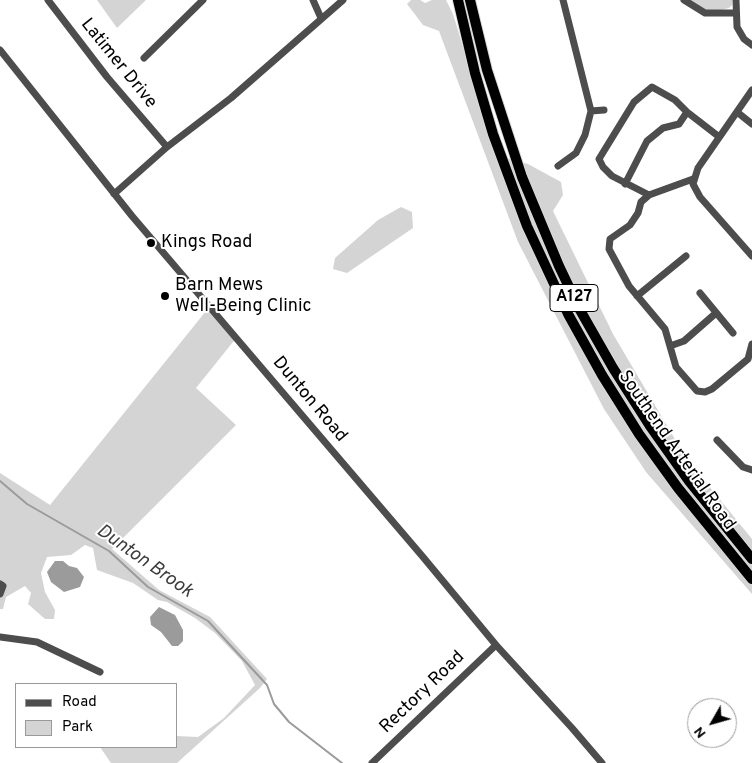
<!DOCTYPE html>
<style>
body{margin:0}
#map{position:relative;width:752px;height:763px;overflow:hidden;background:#fff;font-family:Overpass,sans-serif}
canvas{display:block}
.legend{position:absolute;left:15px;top:683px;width:162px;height:65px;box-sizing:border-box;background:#fff;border:1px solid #999;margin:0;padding:6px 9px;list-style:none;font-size:15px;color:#000}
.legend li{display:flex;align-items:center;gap:10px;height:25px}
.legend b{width:25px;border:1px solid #999}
.north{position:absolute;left:687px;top:698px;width:50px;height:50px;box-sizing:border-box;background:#fff;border:1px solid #999;border-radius:50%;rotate:232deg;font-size:14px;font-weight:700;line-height:20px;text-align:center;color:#000}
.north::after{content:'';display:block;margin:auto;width:18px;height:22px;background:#000;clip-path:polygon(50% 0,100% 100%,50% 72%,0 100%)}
</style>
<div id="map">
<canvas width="752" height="763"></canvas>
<ul class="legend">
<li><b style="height:6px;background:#4d4d4d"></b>Road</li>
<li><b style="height:14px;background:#d4d4d4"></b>Park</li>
</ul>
<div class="north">N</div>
</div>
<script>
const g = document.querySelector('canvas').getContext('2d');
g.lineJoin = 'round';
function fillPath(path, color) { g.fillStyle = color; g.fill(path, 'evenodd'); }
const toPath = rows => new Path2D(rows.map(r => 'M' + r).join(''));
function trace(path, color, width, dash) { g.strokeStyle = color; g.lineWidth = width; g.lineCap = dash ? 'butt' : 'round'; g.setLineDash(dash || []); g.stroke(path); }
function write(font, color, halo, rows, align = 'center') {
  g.font = font + ' Overpass,sans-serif'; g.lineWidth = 4; g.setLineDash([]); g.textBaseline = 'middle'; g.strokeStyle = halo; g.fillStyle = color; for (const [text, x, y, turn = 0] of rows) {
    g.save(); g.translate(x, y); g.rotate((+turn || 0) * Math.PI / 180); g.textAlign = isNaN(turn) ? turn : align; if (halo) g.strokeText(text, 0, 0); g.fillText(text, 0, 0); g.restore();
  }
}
fillPath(toPath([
 [97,0,146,0,117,28],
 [411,0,420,0,425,3,432,0,446,0,453,14,496,155,528,164,561,182,563,195,553,211,613,334,686,458,752,539,752,594,646,472,604,409,518,242,439,31,423,25,407,4],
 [689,0,732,0,732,5,729,8,721,10,706,10],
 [401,207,412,212,413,228,347,273,333,269,335,258,378,220],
 [210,306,237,337,196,388,236,425,112,549,159,590,210,617,267,679,260,688,177,763,111,763,100,747,176,747,176,736,198,737,224,718,255,685,242,661,215,633,195,618,167,602,158,600,133,583,97,570,93,548,85,545,71,555,47,557,41,573,45,592,55,610,54,619,45,619,28,604,31,593,25,586,6,597,3,609,0,609,0,473,50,505]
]), '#d4d4d4');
fillPath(toPath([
 [55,561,63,561,69,566,77,568,84,577,80,587,64,592,51,582,47,572],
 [159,607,175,615,183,630,183,641,178,646,172,646,161,632,151,625,150,617]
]), '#9b9b9b');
trace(toPath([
 [0,481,27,504,109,551,148,587,208,621,267,685,274,704,289,722,342,763]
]), '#9b9b9b', 2);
const highway = toPath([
 [458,0,475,73,493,134,527,226,568,314,602,375,639,434,678,488,752,579],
 [470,0,487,70,522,177,559,266,580,310,613,368,650,426,689,481,752,559]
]);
trace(highway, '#dbdbdb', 12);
trace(toPath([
 [48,0,107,77,167,147],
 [313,0,321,18],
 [684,0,705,13,735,13],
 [736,0,737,27,744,39,752,45],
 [0,50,132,216,423,557,496,645,572,728,602,763],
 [144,58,203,0],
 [752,90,698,168,693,184,700,197,752,256],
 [591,111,604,110],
 [737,112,752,124],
 [558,166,576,153,585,135,591,111,563,0],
 [693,179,649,195,612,176,603,167,599,159,634,102,652,87,675,100,687,112,718,136],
 [625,184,647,141,663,128,679,124,687,112],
 [114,194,167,147,231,98,343,0],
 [649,195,641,202,638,213,630,225,610,239,609,249,629,286,665,329,676,367,697,391,705,392,712,389,748,359,752,344],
 [700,293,733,333],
 [637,296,686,256],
 [670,346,684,341,716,313],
 [717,440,743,467,752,470],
 [0,584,3,586,0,594],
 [0,637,37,642,100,672],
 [372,763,496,645]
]), '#4d4d4d', 7);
trace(highway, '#000', 10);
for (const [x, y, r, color] of [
 [151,243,5,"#000"],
 [165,296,5,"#000"]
]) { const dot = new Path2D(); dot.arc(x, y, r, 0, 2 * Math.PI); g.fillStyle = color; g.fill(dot); trace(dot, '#fff', 2); }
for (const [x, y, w] of [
 [574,298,48]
]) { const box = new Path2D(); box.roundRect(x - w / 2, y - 13.5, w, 27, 4); g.fillStyle = '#fff'; g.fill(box); trace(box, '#000', 1); }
write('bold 16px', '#000', null, [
 ["A127",574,298]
]);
write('18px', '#000', '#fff', [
 ["Latimer Drive",118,64,51],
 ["Dunton Road",309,400,50],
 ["Southend Arterial Road",676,451,55],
 ["Rectory Road",423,693,-44]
]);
write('18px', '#000', '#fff', [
 ["Kings Road",161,243],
 ["Barn Mews",175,286],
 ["Well-Being Clinic",175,307]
], 'left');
write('italic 19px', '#3c3c3c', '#fff', [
 ["Dunton Brook",144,562,35]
]);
</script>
